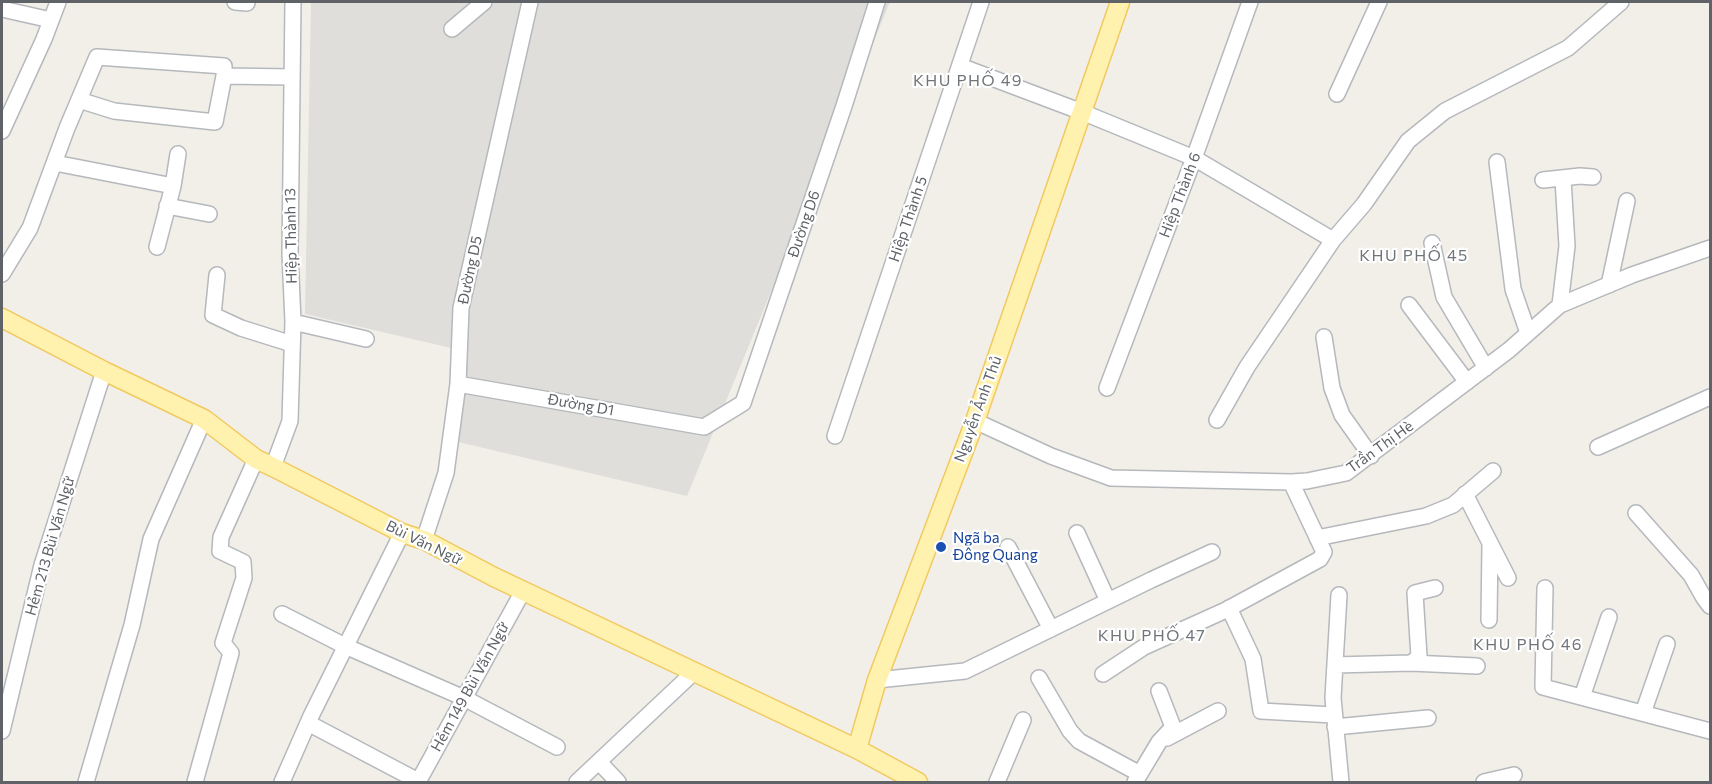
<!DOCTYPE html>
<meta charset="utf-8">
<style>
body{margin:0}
#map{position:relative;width:1712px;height:784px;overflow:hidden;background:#f1efe8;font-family:Commissioner,sans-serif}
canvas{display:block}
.frame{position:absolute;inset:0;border:3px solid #5f6368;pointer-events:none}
</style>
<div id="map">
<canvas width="1712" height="784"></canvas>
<div class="frame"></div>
</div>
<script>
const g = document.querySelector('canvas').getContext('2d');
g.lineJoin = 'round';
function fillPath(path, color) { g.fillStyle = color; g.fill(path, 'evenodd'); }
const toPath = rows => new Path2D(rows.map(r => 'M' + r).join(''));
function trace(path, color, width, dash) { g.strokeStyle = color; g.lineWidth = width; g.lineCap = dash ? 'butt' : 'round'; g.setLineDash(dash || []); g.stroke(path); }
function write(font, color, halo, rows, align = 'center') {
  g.font = font + ' Commissioner,sans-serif'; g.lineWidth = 4.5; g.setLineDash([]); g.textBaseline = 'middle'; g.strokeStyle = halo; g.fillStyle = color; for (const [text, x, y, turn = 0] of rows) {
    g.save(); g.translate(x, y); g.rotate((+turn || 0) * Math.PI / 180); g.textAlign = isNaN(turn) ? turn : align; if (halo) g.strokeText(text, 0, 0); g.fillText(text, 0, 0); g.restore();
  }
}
fillPath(toPath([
 [311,2,890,2,687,496,454,441,464,351,305,314]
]), '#e0deda');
const minor = toPath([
 [235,2,247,3],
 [2,9,51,20],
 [452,29,484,2],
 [960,66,1082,112,1194,158,1333,240,1364,204,1408,141,1445,111,1568,48,1621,2],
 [1337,94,1379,2],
 [79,100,114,111,215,122,224,76],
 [2,131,44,39,58,2],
 [1497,162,1513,289,1528,333],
 [55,163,173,186],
 [1543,180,1580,176,1593,177],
 [167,206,209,214],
 [1432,243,1444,297,1486,368],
 [157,247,173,186,178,154],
 [2,274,30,228,67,128,97,57,224,66,224,76,292,77],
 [217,275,213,315,241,328,292,344],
 [1609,285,1627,201],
 [1409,305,1467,382],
 [1560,305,1567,246,1563,179],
 [293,322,366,339],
 [1324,337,1332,388,1342,415,1371,456],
 [458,384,704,427,743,403,844,106,877,2],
 [1107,388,1194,158,1250,2],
 [1217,420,1247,367,1333,240],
 [975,421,1051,456,1111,478,1291,482,1307,481,1346,473,1509,350,1560,305,1632,275,1710,248],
 [835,436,981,2],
 [1598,447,1710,397],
 [273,467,290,421,293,322,290,253,293,2],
 [1465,494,1508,578],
 [1636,513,1691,575,1704,598,1710,606],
 [1077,533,1108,601],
 [1317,538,1426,516,1453,505,1493,471],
 [424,540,446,473,458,384,461,308,530,2],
 [1008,547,1051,629],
 [1545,588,1543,687,1710,731],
 [1339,595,1333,698,1341,782],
 [1229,608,1253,659,1261,711,1333,715],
 [282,614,345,646,464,698,557,747],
 [1489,620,1490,545],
 [1411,663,1477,666],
 [1335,665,1411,663,1419,657,1415,593,1435,588],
 [1103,674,1144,647,1226,610,1320,559,1324,552,1291,482],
 [1039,678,1070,731,1079,741,1140,774],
 [877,680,965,671,1151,580,1212,552],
 [1582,697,1609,617],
 [1643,713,1667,644],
 [308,723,418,781],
 [1335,727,1428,718],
 [2,731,42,565,104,371],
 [1167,738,1218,711],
 [599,762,618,782],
 [86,782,132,625,151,539,204,419],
 [195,782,231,653,223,643,244,578,243,562,220,551,221,537,256,459],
 [282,782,311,716,402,533],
 [418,782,523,591],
 [577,782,694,672],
 [997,782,1023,720],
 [1135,782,1159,742,1173,727,1159,691],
 [1484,782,1514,775]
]);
const major = toPath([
 [2,318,104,371,204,419,256,459,273,467,402,533,424,540,494,577,857,749,918,782],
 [857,749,877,680,975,421,1120,2]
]);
trace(minor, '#b5b8bc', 18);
trace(major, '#f2c960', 21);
trace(minor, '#fff', 15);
trace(major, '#fff2af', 18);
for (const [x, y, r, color] of [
 [941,547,6,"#1a4fb4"]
]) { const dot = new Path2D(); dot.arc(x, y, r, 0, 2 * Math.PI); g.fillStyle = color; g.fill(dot); trace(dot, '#fff', 2); }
write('15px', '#5f6368', '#fff', [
 ["Hiệp Thành 6",1180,195,-69],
 ["Hiệp Thành 5",908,219,-71],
 ["Đường D6",804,224,-71],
 ["Hiệp Thành 13",291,236,-91],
 ["Đường D5",470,270,-78],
 ["Đường D1",581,405,10],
 ["Nguyễn Ảnh Thủ",978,409,-70],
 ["Trần Thị Hè",1380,447,-36],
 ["Bùi Văn Ngữ",424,543,26],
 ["Hẻm 213 Bùi Văn Ngữ",50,546,-74],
 ["Hẻm 149 Bùi Văn Ngữ",470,687,-61]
]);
write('15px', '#164399', '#fff', [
 ["Ngã ba",953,538],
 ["Đông Quang",953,555]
], 'left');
g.letterSpacing = '1.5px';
write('16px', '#70757a', '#fff', [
 ["KHU PHỐ 49",968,81],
 ["KHU PHỐ 45",1414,256],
 ["KHU PHỐ 47",1152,636],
 ["KHU PHỐ 46",1528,645]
]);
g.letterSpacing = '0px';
</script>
